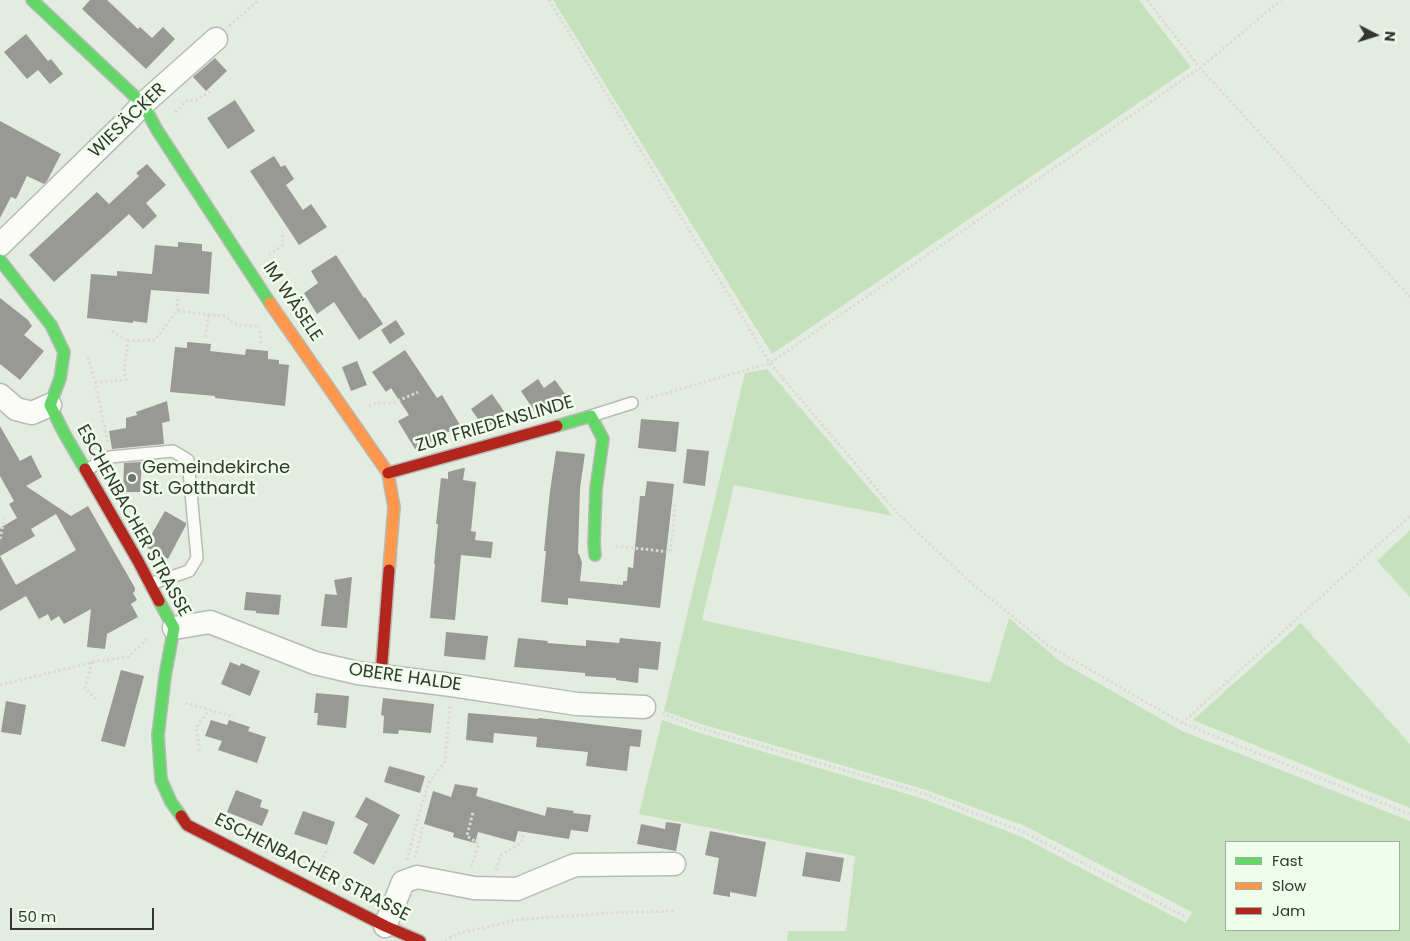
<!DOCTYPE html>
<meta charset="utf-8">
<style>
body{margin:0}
#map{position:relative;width:1410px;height:941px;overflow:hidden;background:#e4ece1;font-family:Poppins,sans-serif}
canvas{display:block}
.legend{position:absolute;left:1225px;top:841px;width:175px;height:90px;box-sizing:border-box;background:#effdeb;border:1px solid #a3aea0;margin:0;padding:6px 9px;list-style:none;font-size:15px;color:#323730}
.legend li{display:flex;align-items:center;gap:10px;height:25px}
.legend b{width:25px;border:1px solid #a3aea0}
.north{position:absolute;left:1350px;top:10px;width:50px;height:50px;-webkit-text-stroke:4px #effdeb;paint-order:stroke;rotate:95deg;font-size:14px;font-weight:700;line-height:20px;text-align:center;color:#323730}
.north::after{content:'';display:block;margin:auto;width:18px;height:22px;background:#323730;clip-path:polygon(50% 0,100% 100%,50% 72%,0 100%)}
.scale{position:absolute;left:10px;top:908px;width:144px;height:22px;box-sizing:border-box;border:2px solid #323730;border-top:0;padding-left:6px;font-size:15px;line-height:18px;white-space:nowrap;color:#323730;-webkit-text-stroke:4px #effdeb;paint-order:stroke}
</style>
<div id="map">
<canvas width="1410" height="941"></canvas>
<ul class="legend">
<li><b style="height:6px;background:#63d668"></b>Fast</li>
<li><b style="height:6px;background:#ff974d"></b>Slow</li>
<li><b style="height:6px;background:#b3261e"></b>Jam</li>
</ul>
<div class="north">N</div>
<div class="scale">50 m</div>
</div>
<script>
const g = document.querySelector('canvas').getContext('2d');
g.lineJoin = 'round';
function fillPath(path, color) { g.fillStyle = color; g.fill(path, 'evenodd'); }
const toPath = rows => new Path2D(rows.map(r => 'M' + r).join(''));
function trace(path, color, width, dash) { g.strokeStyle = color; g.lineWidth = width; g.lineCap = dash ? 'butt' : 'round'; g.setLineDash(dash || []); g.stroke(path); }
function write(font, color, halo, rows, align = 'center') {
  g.font = font + ' Poppins,sans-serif'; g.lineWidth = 5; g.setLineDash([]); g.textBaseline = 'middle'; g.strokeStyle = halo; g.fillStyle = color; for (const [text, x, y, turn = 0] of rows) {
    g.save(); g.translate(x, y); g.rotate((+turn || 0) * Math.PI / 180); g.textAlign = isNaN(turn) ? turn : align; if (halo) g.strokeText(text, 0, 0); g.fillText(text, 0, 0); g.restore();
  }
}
fillPath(toPath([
 [553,0,1139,0,1191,67,772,354],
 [767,369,893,516,734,485,702,620,990,683,1009,618,1061,662,1182,731,1410,821,1410,941,787,941,788,931,846,931,855,856,639,814,662,720,700,733,921,798,1022,837,1186,923,1192,912,1025,826,923,789,698,723,664,711,745,373],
 [1226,842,1399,842,1399,930,1226,930],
 [1410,530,1410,597,1377,561],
 [1301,623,1410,744,1410,808,1193,720]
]), '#c6e2bc');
fillPath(toPath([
 [90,0,107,0,138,29,140,27,152,38,163,27,175,39,146,69,82,9],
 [26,34,48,61,51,59,63,74,50,84,38,70,27,79,4,52],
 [215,58,227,71,206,91,193,77],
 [235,100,255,131,228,149,207,118],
 [0,121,61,154,47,181,44,184,27,176,16,199,11,197,0,218],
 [274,156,281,167,285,165,294,179,286,185,303,210,311,204,327,227,299,245,250,171],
 [147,164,166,185,146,203,157,216,143,229,129,214,54,282,29,255,97,192,109,204,139,176,136,173],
 [178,242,202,244,202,251,212,252,209,294,151,290,147,323,133,321,133,323,87,318,91,274,117,276,117,271,152,274,155,245,178,247],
 [336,255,364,298,365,297,383,324,359,340,334,302,317,314,304,293,318,283,311,271],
 [0,298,28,320,32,326,24,335,44,351,20,380,0,364],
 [396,320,405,334,390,344,381,330],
 [187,342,211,344,210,351,245,355,246,349,268,351,268,359,279,360,279,364,289,365,285,406,215,398,215,396,170,392,175,347,187,348],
 [405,350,437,398,442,395,460,425,423,447,415,449,398,421,409,415,391,388,386,392,372,372],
 [357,361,367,385,351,391,342,367],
 [538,379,544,388,555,380,565,394,553,402,554,404,537,415,521,391],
 [492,394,506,414,485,429,471,409],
 [167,401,170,421,162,423,164,444,112,449,109,431,126,428,126,418,137,415,136,412],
 [641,419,679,422,676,452,638,448],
 [0,426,20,461,31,455,42,477,26,486,71,516,88,506,135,588,135,591,133,593,137,600,131,604,138,617,107,634,105,649,87,647,91,609,64,624,59,616,51,621,48,614,39,619,26,596,0,611,0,556,16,585,76,550,56,514,31,529,35,536,0,556,0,528,17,518,9,504,14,501,0,476],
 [687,449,709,451,705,486,683,483],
 [556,451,585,454,580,488,578,554,579,554,582,563,580,581,623,585,623,581,627,581,628,567,633,568,640,496,645,496,647,481,674,484,660,608,568,598,568,605,541,602,546,551,544,551,550,491],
 [142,462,140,492,123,492,124,463],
 [463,468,465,468,463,480,476,482,471,531,476,532,475,540,493,542,491,558,461,555,455,620,430,618,435,564,434,564,438,524,436,524,441,478,448,479,448,472],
 [165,511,186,523,186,525,168,559,148,548,146,544],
 [352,577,347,628,321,626,325,594,337,595,334,580],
 [246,592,281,595,279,615,256,613,256,611,244,610],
 [446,632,488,636,485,660,444,656],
 [518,638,548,641,547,643,586,646,586,640,619,643,620,638,661,642,658,670,639,668,638,683,616,680,616,678,585,676,585,673,514,667],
 [230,662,240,666,241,663,260,671,250,696,221,684],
 [121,670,144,676,125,747,101,741],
 [316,693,349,696,346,728,317,725,318,713,314,713],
 [383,698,434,704,431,733,399,730,398,734,383,733,384,716,381,715],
 [6,701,26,705,21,735,1,732],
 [468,713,538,719,539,718,642,730,640,747,630,746,627,771,586,766,588,752,536,747,537,737,494,733,493,743,466,740],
 [211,720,227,725,229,720,250,727,248,731,266,737,257,763,218,750,222,741,205,736],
 [389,766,425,776,420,793,384,782],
 [455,784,478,788,476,796,545,816,547,807,574,811,573,813,591,815,588,832,571,830,569,839,518,831,515,842,478,832,475,843,453,837,454,833,424,824,433,791,451,797],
 [236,790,262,800,260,807,269,810,262,826,227,812],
 [366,797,400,815,374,865,353,853,368,824,355,817],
 [303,811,335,822,327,845,294,834],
 [666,822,681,824,676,851,637,844,641,824,665,829],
 [710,831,766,842,756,897,730,892,730,897,713,894,719,858,705,855],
 [806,852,844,858,840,882,802,876]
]), '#989895');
const lane = toPath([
 [591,416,632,403],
 [86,470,110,457,173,451,188,460,197,558,189,571,150,584]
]);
const street = toPath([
 [0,245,128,120,143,104,216,39],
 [0,395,16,409,32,413,50,405],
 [174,628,210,622,315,663,358,673,451,685,577,704,644,707],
 [385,926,403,882,417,877,474,888,517,889,575,865,674,864]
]);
const fast = toPath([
 [32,0,143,104,157,130,270,303],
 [0,260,51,325,64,352,60,379,50,405,64,433,85,469],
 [557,426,591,416,603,439,596,489,594,544,595,555],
 [159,601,174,628,165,676,158,735,161,780,171,802,181,816]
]);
const slow = toPath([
 [270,303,388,473,394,507,389,570]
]);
const jam = toPath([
 [85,469,138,561,159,601],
 [388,473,557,426],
 [381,676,389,570],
 [181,816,187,825,385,926,420,941]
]);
trace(lane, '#b6bcb4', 14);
trace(street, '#b6bcb4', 25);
trace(fast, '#b6bcb4', 14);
trace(slow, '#b6bcb4', 14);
trace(jam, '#b6bcb4', 14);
trace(toPath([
 [549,0,770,363,898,514,969,581,1049,646,1182,723,1410,814],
 [1147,0,1200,68,1410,297],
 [229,26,259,0],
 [175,112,188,100,196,100,211,91],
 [269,255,283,245,282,232],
 [177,311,178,298],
 [112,331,128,341],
 [260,331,261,345],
 [205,337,209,314],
 [88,357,95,382,108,444],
 [95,382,126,380,124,371,128,341,155,340,177,311,226,316,234,324,260,327],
 [646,399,770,363,1200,68,1281,0],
 [369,406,376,403,393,403,418,392],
 [0,539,4,518],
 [616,546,670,552,673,529,675,502],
 [92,662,85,688,97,700],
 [0,685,98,661,128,657,148,638],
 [185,703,234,717],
 [662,713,696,727,922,793,1024,832,1184,916],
 [1182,723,1410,516],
 [200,751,196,728,208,711],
 [415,858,423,827],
 [407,860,421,807,429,782,445,762,450,705],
 [319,867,328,848],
 [471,867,479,844,467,836,473,812],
 [496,870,501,855,521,843,524,833],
 [445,941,456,934,516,920,607,913,674,911]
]), '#d9dbd8', 3, [2.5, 2.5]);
trace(lane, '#fbfcfa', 11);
trace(street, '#fbfcfa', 22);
trace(fast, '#63d668', 11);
trace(slow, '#ff974d', 11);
trace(jam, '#b3261e', 11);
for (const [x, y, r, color] of [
 [132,478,5,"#70766e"]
]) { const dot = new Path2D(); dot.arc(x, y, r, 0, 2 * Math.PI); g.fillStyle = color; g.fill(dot); trace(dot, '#effdeb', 2); }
write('18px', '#323730', '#effdeb', [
 ["WIESÄCKER",128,121,-44],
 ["IM WÄSELE",292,302,56],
 ["ZUR FRIEDENSLINDE",495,425,-16],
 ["ESCHENBACHER STRASSE",133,521,61],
 ["OBERE HALDE",405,678,8],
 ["ESCHENBACHER STRASSE",312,868,27]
]);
write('18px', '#323730', '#effdeb', [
 ["Gemeindekirche",142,468],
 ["St. Gotthardt",142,489]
], 'left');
</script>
